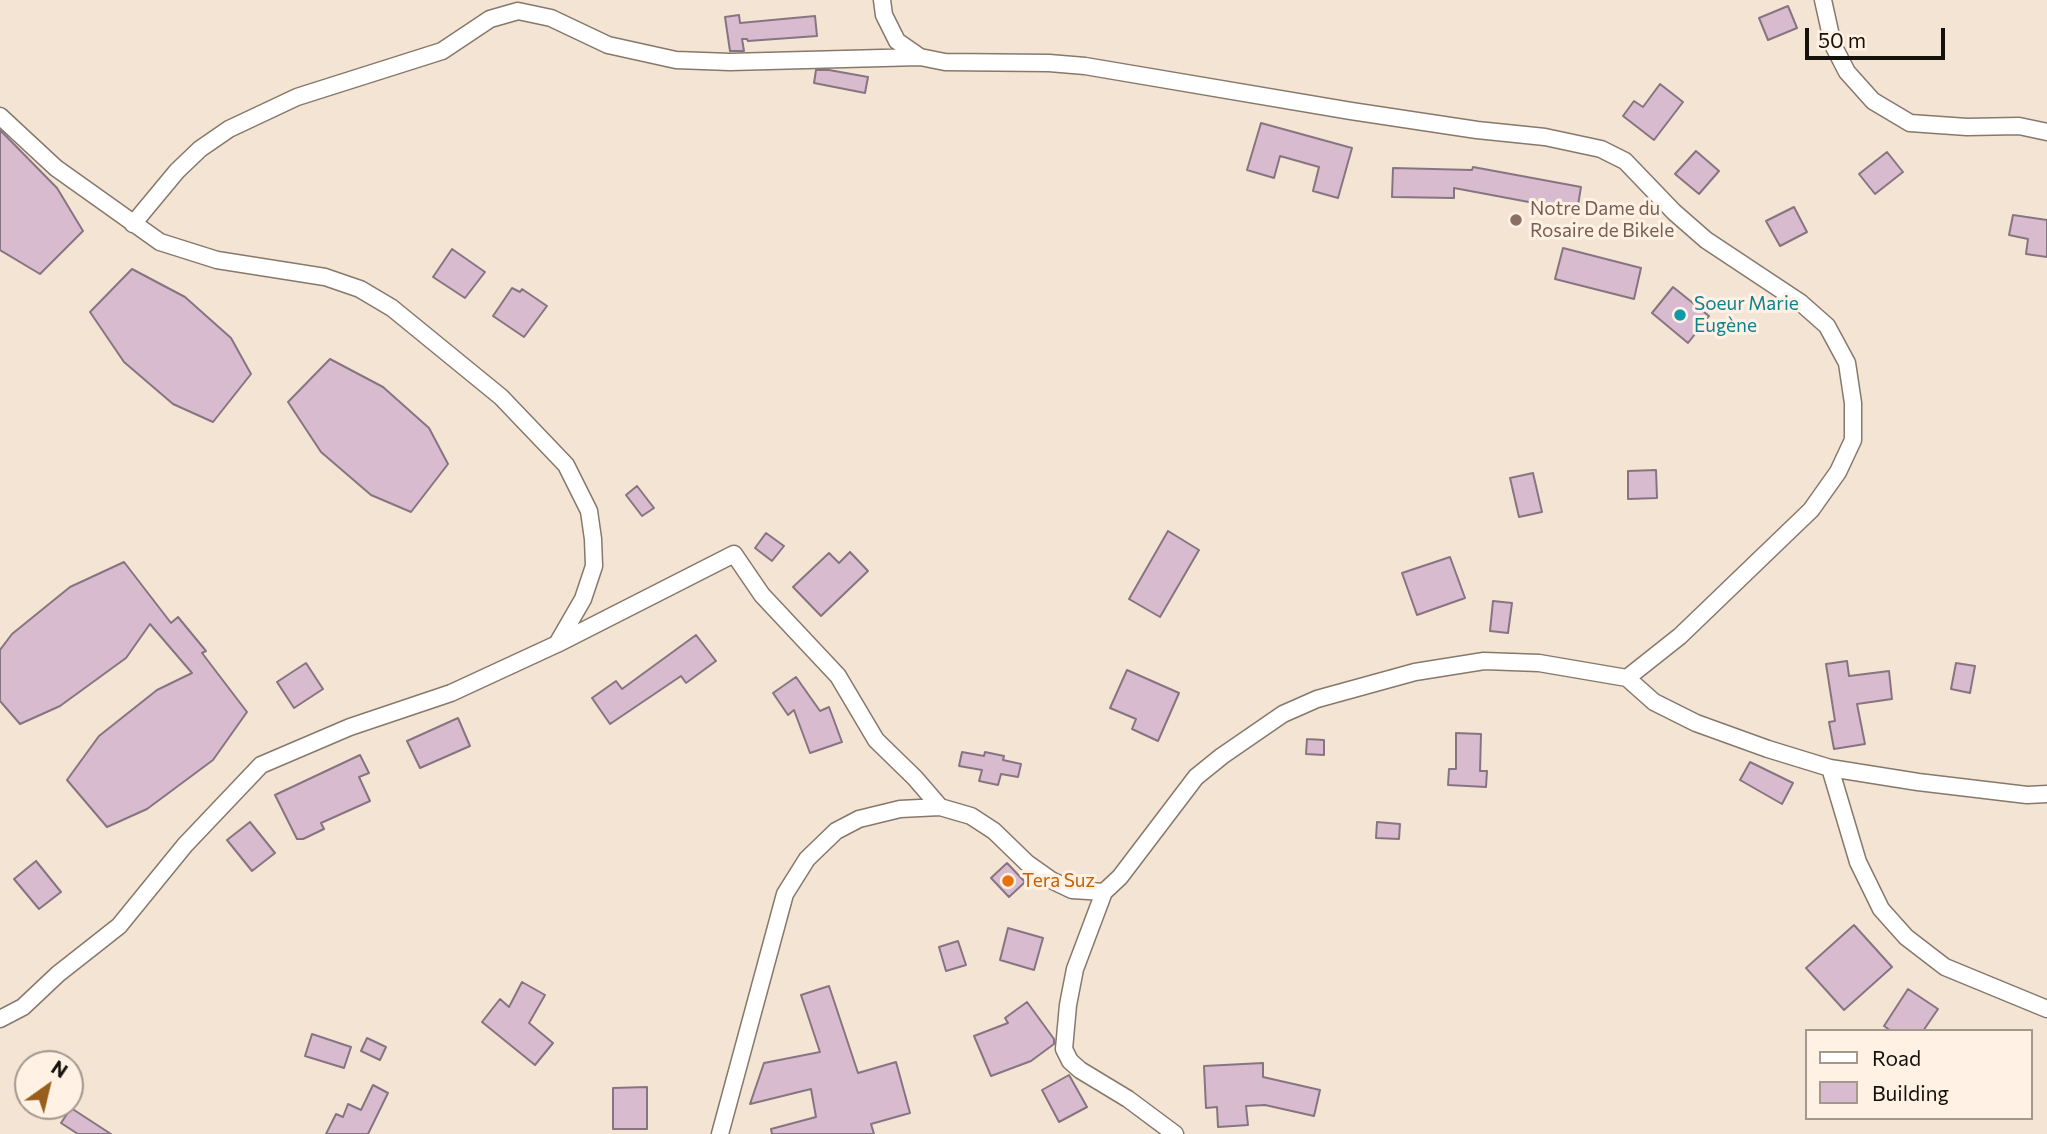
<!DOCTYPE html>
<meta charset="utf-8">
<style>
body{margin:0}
#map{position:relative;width:2047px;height:1134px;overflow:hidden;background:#f4e4d4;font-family:Commissioner,sans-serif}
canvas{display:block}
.legend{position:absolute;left:1805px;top:1029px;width:228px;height:91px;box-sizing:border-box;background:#fff2e5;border:2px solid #a2988e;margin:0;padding:9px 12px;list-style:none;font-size:21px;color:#17110c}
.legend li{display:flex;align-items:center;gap:14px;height:35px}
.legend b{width:35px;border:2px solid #a2988e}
.north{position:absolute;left:14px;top:1050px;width:70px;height:70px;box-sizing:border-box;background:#fff2e5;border:2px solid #a2988e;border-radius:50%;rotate:34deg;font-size:19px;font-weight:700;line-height:28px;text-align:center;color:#17110c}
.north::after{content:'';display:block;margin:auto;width:24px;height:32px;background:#985f1c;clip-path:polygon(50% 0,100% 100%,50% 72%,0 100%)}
.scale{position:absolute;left:1805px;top:28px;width:140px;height:32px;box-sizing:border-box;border:4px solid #17110c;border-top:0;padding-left:9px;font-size:21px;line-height:24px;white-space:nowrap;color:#17110c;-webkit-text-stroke:5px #fff2e5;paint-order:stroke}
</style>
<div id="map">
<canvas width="2047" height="1134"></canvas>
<ul class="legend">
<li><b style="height:9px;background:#fff"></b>Road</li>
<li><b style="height:19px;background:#d9bbd0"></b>Building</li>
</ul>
<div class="north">N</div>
<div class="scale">50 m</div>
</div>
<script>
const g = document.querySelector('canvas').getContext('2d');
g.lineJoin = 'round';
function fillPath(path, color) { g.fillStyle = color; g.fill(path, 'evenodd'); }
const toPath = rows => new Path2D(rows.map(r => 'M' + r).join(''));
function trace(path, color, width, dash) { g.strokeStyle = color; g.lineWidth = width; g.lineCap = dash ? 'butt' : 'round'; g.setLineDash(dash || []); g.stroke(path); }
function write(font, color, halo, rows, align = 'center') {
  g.font = font + ' Commissioner,sans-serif'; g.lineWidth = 6; g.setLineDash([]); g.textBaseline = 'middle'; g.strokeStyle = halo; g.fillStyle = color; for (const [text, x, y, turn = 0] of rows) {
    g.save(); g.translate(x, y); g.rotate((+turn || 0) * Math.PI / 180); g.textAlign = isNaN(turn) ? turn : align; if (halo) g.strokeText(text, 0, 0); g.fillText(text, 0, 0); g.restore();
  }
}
const building = toPath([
 [1788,6,1797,28,1768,40,1759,18,1788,6],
 [739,15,740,23,815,16,817,36,748,41,747,39,742,39,744,51,730,51,725,17,739,15],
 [816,70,829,70,868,77,865,93,814,83,816,70],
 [1660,84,1683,102,1654,140,1623,116,1634,101,1643,107,1660,84],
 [1261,123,1352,148,1338,198,1313,191,1319,167,1280,156,1274,178,1247,170,1261,123],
 [0,130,57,188,83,231,40,274,0,250,0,130],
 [1696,151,1719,171,1699,194,1675,174,1696,151],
 [1887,152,1903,172,1875,194,1859,174,1887,152],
 [1473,167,1581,187,1577,211,1454,188,1454,198,1392,197,1393,168,1472,170,1473,167],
 [1794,207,1807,232,1780,246,1766,221,1794,207],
 [2013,215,2047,220,2047,257,2026,254,2028,239,2009,235,2013,215],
 [1563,248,1641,268,1634,299,1555,279,1563,248],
 [452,249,485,272,465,298,433,277,452,249],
 [132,269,185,297,231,338,251,374,213,422,173,404,124,362,90,312,132,269],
 [1673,287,1709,316,1688,343,1652,313,1673,287],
 [512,288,520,292,522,289,547,306,524,337,493,316,512,288],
 [330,359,383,387,429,428,448,464,411,512,371,495,321,452,288,402,330,359],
 [1656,470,1657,498,1628,499,1628,471,1656,470],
 [1533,473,1542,512,1519,517,1510,478,1533,473],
 [637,486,654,508,642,516,626,495,637,486],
 [1168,531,1199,550,1160,617,1129,599,1168,531],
 [766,533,784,546,772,561,755,548,766,533],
 [850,552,868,571,821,616,793,587,829,553,839,563,850,552],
 [1450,557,1465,598,1417,615,1402,573,1450,557],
 [124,562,171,623,178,617,206,651,202,653,247,712,213,760,147,809,107,827,67,780,99,736,157,690,192,673,150,624,126,658,60,706,20,724,0,701,0,650,12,634,70,587,124,562],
 [1493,601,1512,603,1508,633,1490,631,1493,601],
 [696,635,716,661,686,683,681,676,610,724,592,698,616,681,622,689,696,635],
 [1847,661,1849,676,1889,671,1892,699,1857,704,1865,744,1834,749,1829,722,1835,721,1826,664,1847,661],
 [306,663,323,689,294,708,277,682,306,663],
 [1956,663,1975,666,1970,693,1951,689,1956,663],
 [1127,670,1179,693,1158,741,1132,729,1136,719,1110,708,1127,670],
 [796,677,820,711,829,707,842,742,810,753,794,710,788,715,773,693,796,677],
 [458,718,470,746,420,768,407,741,458,718],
 [1456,733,1481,734,1480,771,1487,771,1486,787,1448,785,1449,769,1456,769,1456,733],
 [1307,739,1324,740,1324,755,1306,754,1307,739],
 [962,752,984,756,985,752,1004,756,1003,760,1021,764,1018,777,1001,774,998,785,979,781,982,770,959,766,962,752],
 [360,755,369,773,359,777,370,801,321,823,324,829,303,839,297,839,275,795,360,755],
 [1750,762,1793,783,1782,804,1740,780,1750,762],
 [250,822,275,853,252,871,227,840,250,822],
 [1377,822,1400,824,1399,839,1376,838,1377,822],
 [36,861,61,892,39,909,14,879,36,861],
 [1007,863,1025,882,1009,897,991,878,1007,863],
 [1854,925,1892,967,1844,1010,1806,968,1854,925],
 [1008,928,1043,938,1034,970,1000,960,1008,928],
 [958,941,966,965,946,971,939,947,958,941],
 [522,982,545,995,529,1023,553,1043,535,1065,482,1022,500,999,509,1007,522,982],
 [829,986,858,1073,896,1062,910,1113,871,1124,874,1134,772,1134,771,1129,816,1117,811,1089,750,1104,764,1063,820,1052,801,995,829,986],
 [1908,989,1938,1009,1923,1031,1891,1031,1884,1026,1908,989],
 [1027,1002,1054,1039,1054,1044,1031,1061,991,1076,974,1036,1008,1023,1005,1018,1027,1002],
 [312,1034,351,1047,344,1068,305,1056,312,1034],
 [367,1038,386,1047,380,1060,361,1051,367,1038],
 [1263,1063,1263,1077,1320,1090,1314,1116,1265,1105,1246,1106,1248,1125,1218,1127,1217,1107,1206,1108,1204,1066,1263,1063],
 [1069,1075,1087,1107,1059,1122,1042,1090,1069,1075],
 [373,1085,388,1093,368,1134,326,1134,336,1114,343,1117,348,1104,361,1110,373,1085],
 [647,1087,647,1129,613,1129,613,1088,647,1087],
 [71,1108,111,1134,78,1134,61,1123,71,1108]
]);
fillPath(building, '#d9bbd0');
trace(building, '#867581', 2);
const minor = toPath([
 [1823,0,1833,45,1847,72,1873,101,1910,123,1967,127,2019,126,2047,132],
 [0,116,56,168,160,242,217,260,325,277,360,289,392,308,501,397,566,465,589,511,593,539,594,566,583,599,557,644],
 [133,224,177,171,200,149,229,129,297,97,442,51,490,19,518,11,551,18,608,45,676,60,730,62,920,57],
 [1627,678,1654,702,1696,723,1768,749,1830,768,1918,782,2027,795,2047,794],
 [1830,768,1858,862,1881,909,1906,937,1945,967,2047,1009],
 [1104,892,1075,969,1068,1005,1064,1049,1070,1061,1080,1070,1128,1099,1175,1134],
 [0,1019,23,1007,58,974,119,926,185,845,261,765,350,727,451,693,557,644,734,554,762,595,838,676,876,740,915,778,940,807],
 [720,1134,785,894,807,859,836,831,859,819,900,809,940,807,971,816,994,831,1027,863,1051,880,1072,890,1104,892,1120,877,1196,777,1222,756,1283,714,1317,699,1415,672,1484,661,1539,663,1627,678,1680,636,1811,510,1838,472,1853,440,1853,403,1847,363,1827,326,1801,303,1706,240,1674,212,1625,161,1601,149,1545,137,1477,130,1351,111,1085,66,1049,63,945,62,920,57,897,41,884,15,882,0]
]);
trace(minor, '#86786a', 19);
trace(minor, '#fff', 16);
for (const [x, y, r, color] of [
 [1516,220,7,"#8d6e63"],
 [1680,315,7,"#0f9aa8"],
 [1008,881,7,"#e8710a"]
]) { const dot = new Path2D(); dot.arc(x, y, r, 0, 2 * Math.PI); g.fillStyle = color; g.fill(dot); trace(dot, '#fff2e5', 2.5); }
write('19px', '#785e54', '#fff2e5', [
 ["Notre Dame du",1530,209],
 ["Rosaire de Bikele",1530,231]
], 'left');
write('19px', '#0d838f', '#fff2e5', [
 ["Soeur Marie",1694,304],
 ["Eugène",1694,326]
], 'left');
write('19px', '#c56008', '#fff2e5', [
 ["Tera Suz",1022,881]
], 'left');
</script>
